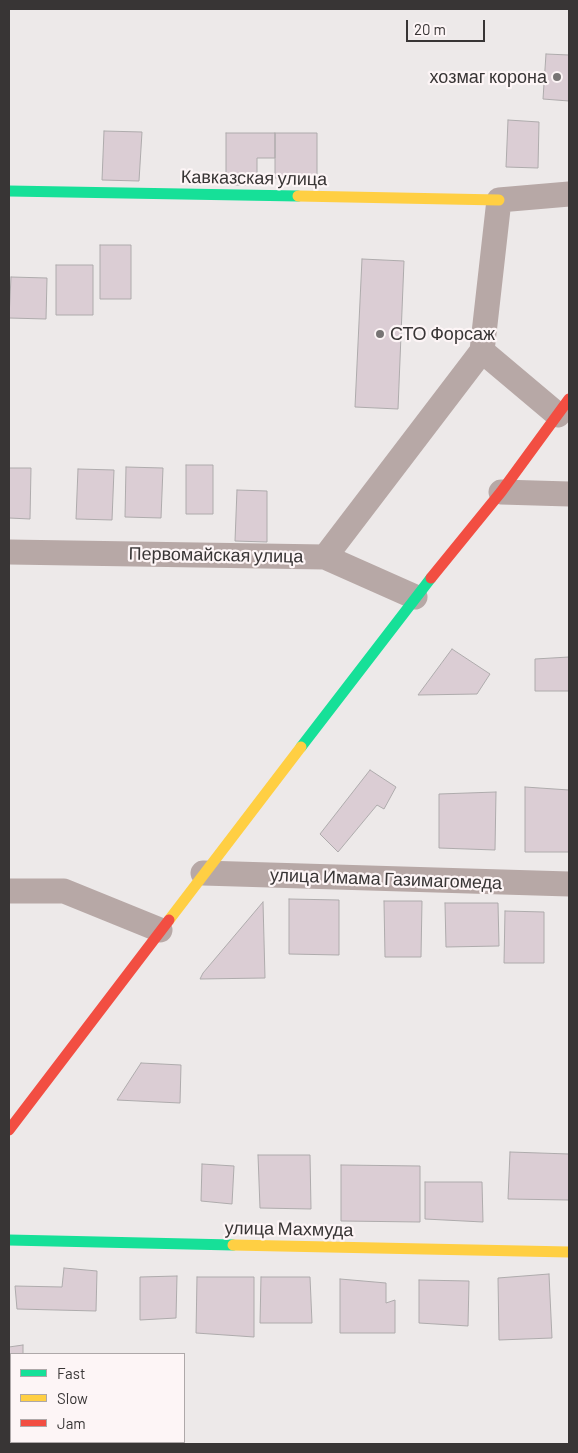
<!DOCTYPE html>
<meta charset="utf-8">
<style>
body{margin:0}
#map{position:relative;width:578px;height:1453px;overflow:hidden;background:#ede9e9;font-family:Barlow,sans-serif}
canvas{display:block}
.frame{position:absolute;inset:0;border:10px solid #383535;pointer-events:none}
.legend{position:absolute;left:10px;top:1353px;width:175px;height:90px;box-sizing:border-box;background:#fdf5f6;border:1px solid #aea8a9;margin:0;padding:6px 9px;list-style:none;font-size:15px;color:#383535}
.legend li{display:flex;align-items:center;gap:10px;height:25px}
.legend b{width:25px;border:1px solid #aea8a9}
.scale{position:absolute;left:406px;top:20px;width:79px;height:22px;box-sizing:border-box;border:2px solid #383535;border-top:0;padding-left:6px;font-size:15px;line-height:18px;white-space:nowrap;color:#383535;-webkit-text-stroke:4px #fdf5f6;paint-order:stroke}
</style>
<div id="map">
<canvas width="578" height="1453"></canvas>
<div class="frame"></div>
<ul class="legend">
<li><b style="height:6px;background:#16e098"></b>Fast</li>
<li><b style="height:6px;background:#ffcf43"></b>Slow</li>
<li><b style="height:6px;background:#f24e42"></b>Jam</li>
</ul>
<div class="scale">20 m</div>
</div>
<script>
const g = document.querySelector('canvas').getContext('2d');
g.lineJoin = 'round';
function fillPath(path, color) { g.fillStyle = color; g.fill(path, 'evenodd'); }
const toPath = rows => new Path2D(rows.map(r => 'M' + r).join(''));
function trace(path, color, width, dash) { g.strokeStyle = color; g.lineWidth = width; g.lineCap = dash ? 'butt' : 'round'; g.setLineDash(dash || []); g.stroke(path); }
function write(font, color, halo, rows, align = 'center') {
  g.font = font + ' Barlow,sans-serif'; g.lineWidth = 4.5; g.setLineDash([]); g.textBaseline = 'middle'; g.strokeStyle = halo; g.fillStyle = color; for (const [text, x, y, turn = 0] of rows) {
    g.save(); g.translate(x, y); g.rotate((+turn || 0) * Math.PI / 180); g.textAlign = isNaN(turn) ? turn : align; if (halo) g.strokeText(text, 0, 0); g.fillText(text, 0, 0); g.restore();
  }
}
const building = toPath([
 [546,54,569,55,569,101,543,99,546,54],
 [508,120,539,122,538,168,506,167,508,120],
 [104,131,142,132,139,181,102,180,104,131],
 [226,133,275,133,275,158,257,158,257,185,226,185,226,133],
 [275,133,317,133,317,178,275,178,275,133],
 [100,245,131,245,131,299,100,299,100,245],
 [362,259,404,261,398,409,355,407,362,259],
 [56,265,93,265,93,315,56,315,56,265],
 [11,277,47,278,46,319,9,318,11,277],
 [186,465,213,465,213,514,186,514,186,465],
 [126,467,163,468,161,518,125,517,126,467],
 [9,468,31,468,30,519,9,518,9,468],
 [78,469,114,470,112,520,76,519,78,469],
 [237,490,267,491,267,542,235,541,237,490],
 [452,649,490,674,477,694,418,695,452,649],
 [569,657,569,691,535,691,535,659,569,657],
 [370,770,396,787,384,809,377,805,338,852,320,834,370,770],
 [525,787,569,790,569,852,525,852,525,787],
 [496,792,495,850,439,848,439,794,496,792],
 [289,899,339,900,339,955,289,954,289,899],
 [384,901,422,901,421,957,385,957,384,901],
 [263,902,265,978,200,979,203,973,263,902],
 [445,903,498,903,499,946,446,947,445,903],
 [505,911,544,912,544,963,504,963,505,911],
 [141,1063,181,1065,180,1103,117,1100,141,1063],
 [510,1152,569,1154,569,1200,508,1199,510,1152],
 [258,1155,310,1155,311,1209,260,1208,258,1155],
 [202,1164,234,1166,232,1204,201,1201,202,1164],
 [341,1165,420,1166,420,1222,341,1221,341,1165],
 [425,1182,482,1182,483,1222,425,1219,425,1182],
 [64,1268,97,1271,96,1311,17,1309,15,1286,62,1287,64,1268],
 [549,1274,552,1338,499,1340,498,1278,549,1274],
 [177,1276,176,1318,140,1320,140,1277,177,1276],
 [197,1277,254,1277,254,1337,196,1333,197,1277],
 [261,1277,310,1277,312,1323,260,1323,261,1277],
 [340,1279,386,1283,386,1303,395,1300,395,1333,340,1333,340,1279],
 [419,1280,469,1281,468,1326,419,1323,419,1280],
 [23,1345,23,1354,11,1354,11,1422,9,1422,9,1347,23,1345]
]);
fillPath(building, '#dbcdd4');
trace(building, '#aeabac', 1);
trace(toPath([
 [482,351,558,415],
 [501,492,569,494],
 [9,552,325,557,415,597],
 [325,557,482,351,499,200,569,194],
 [203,873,569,884],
 [9,891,64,891,160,930]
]), '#b7a8a6', 25);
trace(toPath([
 [9,191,298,196],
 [301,747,431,578],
 [9,1240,233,1245]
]), '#16e098', 11);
trace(toPath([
 [298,196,499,200],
 [169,920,301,747],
 [233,1245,569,1252]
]), '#ffcf43', 11);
trace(toPath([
 [431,578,501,492,569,399],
 [9,1130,169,920]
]), '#f24e42', 11);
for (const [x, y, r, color] of [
 [557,77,5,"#777474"],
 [380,334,5,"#777474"]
]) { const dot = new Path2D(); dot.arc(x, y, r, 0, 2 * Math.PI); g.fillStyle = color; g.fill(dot); trace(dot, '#fdf5f6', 2); }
write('18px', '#383535', '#fdf5f6', [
 ["хозмаг корона",547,77],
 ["СТО Форсаж",390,334,"left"]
], 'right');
write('18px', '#383535', '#fdf5f6', [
 ["Кавказская улица",254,178,1],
 ["Первомайская улица",216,555,1],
 ["улица Имама Газимагомеда",386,879,2],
 ["улица Махмуда",289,1229,1]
]);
</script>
